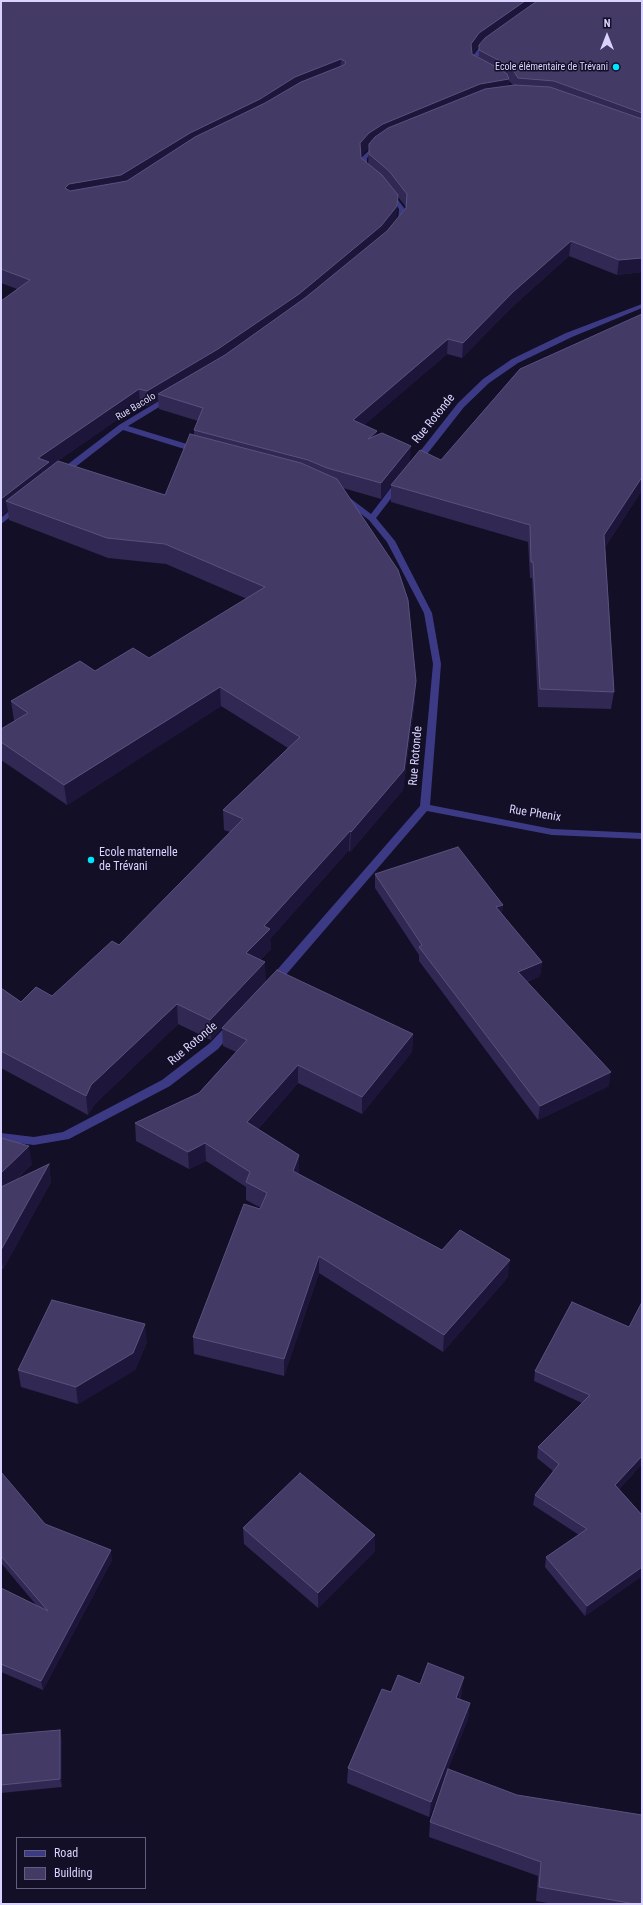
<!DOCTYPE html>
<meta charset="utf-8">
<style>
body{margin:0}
#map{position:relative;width:643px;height:1905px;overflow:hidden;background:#130f26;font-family:"Roboto Condensed",sans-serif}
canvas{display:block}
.frame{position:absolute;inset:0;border:2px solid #d9d4ff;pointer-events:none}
.legend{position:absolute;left:16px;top:1837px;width:130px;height:52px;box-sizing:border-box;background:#130f26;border:1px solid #625e7d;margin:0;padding:5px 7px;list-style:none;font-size:12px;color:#d9d4ff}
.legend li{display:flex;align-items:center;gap:8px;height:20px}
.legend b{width:20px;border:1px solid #625e7d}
.north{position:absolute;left:587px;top:16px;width:40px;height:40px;-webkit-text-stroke:3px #130f26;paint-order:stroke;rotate:0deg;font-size:11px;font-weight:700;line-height:16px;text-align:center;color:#d9d4ff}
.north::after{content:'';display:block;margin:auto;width:14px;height:18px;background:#d9d4ff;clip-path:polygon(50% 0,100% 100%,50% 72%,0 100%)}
</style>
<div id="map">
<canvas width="643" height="1905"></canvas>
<div class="frame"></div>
<ul class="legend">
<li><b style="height:5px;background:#3d3a85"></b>Road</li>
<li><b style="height:11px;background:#433a66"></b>Building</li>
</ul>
<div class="north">N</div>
</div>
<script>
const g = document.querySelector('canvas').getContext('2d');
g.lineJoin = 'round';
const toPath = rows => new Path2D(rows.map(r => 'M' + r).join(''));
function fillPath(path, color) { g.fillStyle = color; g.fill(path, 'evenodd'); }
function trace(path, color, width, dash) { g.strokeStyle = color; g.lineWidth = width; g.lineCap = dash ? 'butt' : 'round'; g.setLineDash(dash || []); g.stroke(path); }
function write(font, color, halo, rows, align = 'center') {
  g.font = font + ' "Roboto Condensed",sans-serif'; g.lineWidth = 3; g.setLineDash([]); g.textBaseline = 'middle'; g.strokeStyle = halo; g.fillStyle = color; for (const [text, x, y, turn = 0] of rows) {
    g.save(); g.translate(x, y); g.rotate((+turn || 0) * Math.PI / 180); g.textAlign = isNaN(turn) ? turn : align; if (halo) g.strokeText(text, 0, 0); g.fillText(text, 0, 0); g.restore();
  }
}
fillPath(toPath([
 [487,42,492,43,477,58,477,64,480,67,475,68,471,65,471,58,479,48,487,42],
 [377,143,382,144,367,158,367,169,370,172,365,173,361,170,361,158,377,143],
 [389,190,391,191,405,209,404,221,400,225,395,224,398,221,399,209,386,192,389,190],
 [642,304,642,308,572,337,518,363,489,383,464,407,420,463,414,463,414,459,458,403,483,379,512,359,566,333,642,304],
 [167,396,170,396,174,398,128,426,200,448,200,452,194,452,123,430,65,475,59,475,59,471,119,425,167,396],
 [396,481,399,481,403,483,376,518,395,541,432,613,441,664,430,805,552,829,642,833,642,839,552,835,427,811,278,984,274,985,270,984,269,981,270,978,420,806,433,664,424,613,387,542,369,520,339,497,340,495,346,495,371,514,396,481],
 [15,506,21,506,22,508,1,524,1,518,15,506],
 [231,1024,235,1025,236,1028,218,1049,170,1086,69,1139,34,1145,1,1141,1,1133,34,1137,63,1132,162,1080,210,1043,227,1025,231,1024]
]), '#3d3a85');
fillPath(toPath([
 [1,1,642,1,642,272,617,275,569,256,512,307,462,358,447,354,364,425,377,436,410,462,441,460,642,314,642,490,605,547,614,692,611,709,538,707,532,578,530,578,528,542,391,502,391,486,381,499,343,488,415,700,403,790,350,852,349,850,270,939,271,949,260,960,266,982,413,1034,412,1052,362,1114,298,1083,258,1129,299,1173,298,1174,442,1250,508,1277,443,1352,319,1273,284,1376,194,1354,193,1337,261,1208,246,1200,246,1187,206,1161,189,1169,136,1141,135,1123,199,1093,236,1052,223,1046,222,1028,211,1040,178,1024,94,1105,88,1115,1,1068,1,988,21,1002,52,996,119,945,230,832,224,830,223,810,288,748,221,706,67,805,1,760,1,729,14,721,11,701,95,671,149,658,247,599,166,564,108,558,9,520,8,511,1,516,1,301,17,289,1,283],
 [479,46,479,57,472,54],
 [509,81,513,85,508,86],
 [369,147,368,164,361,158,361,156],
 [398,197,406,207,397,219,397,209],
 [158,400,159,409,198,421,194,430,194,435,165,495,49,468,49,467,140,404,148,406],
 [375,874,502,914,542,962,540,976,527,982,609,1086,538,1120,419,961,419,955,375,888],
 [1,1138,32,1164,15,1181,49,1164,51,1182,3,1269,1,1268],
 [572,1302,642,1464,619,1489,642,1515,642,1576,585,1616,545,1567,546,1557,579,1535,533,1505,535,1495,553,1471,537,1458,538,1447,582,1403,534,1381,535,1371],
 [147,1342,135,1370,78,1404,21,1387,18,1370],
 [1,1472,45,1524,112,1560,43,1690,1,1672,1,1588,37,1606,1,1563],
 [243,1528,375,1535,375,1551,318,1608,244,1544],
 [420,1684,462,1692,460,1699,470,1703,468,1719,448,1769,642,1904,553,1904,536,1901,538,1876,429,1837,430,1822,447,1772,429,1817,347,1783,348,1768,391,1692],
 [1,1735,62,1739,62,1787,1,1793]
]), '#312854');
fillPath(toPath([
 [525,1,543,1,478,47,470,57,471,44,479,33],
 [341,59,340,73,122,190,71,199,65,188,69,184,190,133,295,77],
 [509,79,508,93,369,147,360,157,360,143,369,133,383,124,480,84],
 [398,195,397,220,381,241,218,364,158,394,158,400,148,406,147,391],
 [571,241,569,256,512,307,462,358,463,343,513,292],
 [642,258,642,272,617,275,619,260],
 [448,339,447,354,353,435,353,420],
 [139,389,140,404,49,467,50,477,6,501,8,511,1,516,1,499,38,458],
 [377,431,376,446,368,439],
 [411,446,410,462,381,499,381,483],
 [642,477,642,490,602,551,604,535],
 [416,681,415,700,403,790,350,852,351,832],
 [220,687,221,706,67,805,64,785],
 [350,831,349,850,270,939,271,949,247,973,246,953,264,926],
 [503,905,502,919,496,907],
 [265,962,266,982,211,1040,210,1020],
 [542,962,540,976,516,986,518,972],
 [177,1004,178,1024,94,1105,88,1115,86,1096,91,1085],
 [413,1034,412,1052,362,1114,362,1097],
 [298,1065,298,1083,248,1140,247,1122],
 [611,1072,609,1086,538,1120,540,1106],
 [205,1143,206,1161,189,1169,188,1152],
 [29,1146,32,1164,1,1194,1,1173],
 [299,1155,299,1173,293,1189,293,1171],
 [49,1164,51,1182,3,1269,1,1256,1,1250],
 [319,1256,319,1273,284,1376,284,1359],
 [510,1260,508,1277,443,1352,444,1335],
 [145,1324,147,1342,135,1370,78,1404,76,1387],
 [642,1456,642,1464,613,1495,615,1485],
 [375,1535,375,1551,318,1608,318,1593],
 [111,1550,112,1560,43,1690,41,1681],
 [642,1567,642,1576,585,1616,587,1606],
 [464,1677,462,1692,454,1713,456,1698],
 [470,1703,468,1719,429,1817,431,1802],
 [60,1730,62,1739,62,1787,60,1779]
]), '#1d163a');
const building = toPath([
 [1,1,525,1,479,33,471,44,472,54,498,68,507,74,509,79,480,84,383,124,369,133,360,143,361,158,382,175,398,195,397,206,381,226,299,294,218,349,147,391,139,389,38,458,49,462,1,499,1,301,30,280,1,269,1,1],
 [341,59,346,62,344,65,301,82,265,103,195,137,127,181,70,191,65,188,69,184,121,175,190,133,260,99,295,77,341,59],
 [537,1,642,1,642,113,554,81,518,78,513,70,504,63,479,50,479,45,485,38,537,1],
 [515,85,550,87,642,119,642,258,619,260,571,241,513,292,463,343,448,339,353,420,377,431,368,439,382,433,411,446,381,483,327,468,308,460,194,430,203,408,158,394,225,355,305,298,387,231,406,208,407,194,389,171,369,154,369,144,375,137,388,128,485,89,515,85],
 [642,314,642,477,604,535,614,692,540,689,533,562,531,562,530,525,391,485,420,450,441,460,520,369,642,314],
 [190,434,301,463,337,479,398,570,408,600,416,681,404,770,351,832,350,831,264,926,270,929,246,953,265,962,210,1020,177,1004,91,1085,86,1096,1,1051,1,988,21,1002,36,987,52,996,112,941,119,945,243,819,223,810,300,737,220,687,64,785,1,742,1,729,28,713,11,701,80,661,95,671,133,648,149,658,265,587,165,544,107,538,6,501,58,461,165,495,190,434],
 [458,847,503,905,496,907,542,962,518,972,611,1072,540,1106,419,947,422,945,375,874,458,847],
 [277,970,413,1034,362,1097,298,1065,247,1122,299,1155,293,1171,442,1250,460,1230,510,1260,444,1335,319,1256,284,1359,193,1337,244,1204,260,1209,267,1193,246,1182,250,1172,205,1143,188,1152,135,1123,199,1093,247,1040,222,1028,277,970],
 [1,1138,29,1146,1,1173,1,1138],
 [49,1164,1,1250,1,1187,49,1164],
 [52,1300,145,1324,133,1353,76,1387,18,1370,52,1300],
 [572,1302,629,1327,642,1302,642,1456,615,1485,642,1515,642,1567,587,1606,546,1557,587,1529,535,1495,559,1464,538,1447,590,1395,535,1371,572,1302],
 [1,1472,45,1524,111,1550,41,1681,1,1664,1,1588,48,1611,1,1556,1,1472],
 [300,1473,375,1535,318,1593,243,1528,300,1473],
 [428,1663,464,1677,456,1698,470,1703,431,1802,348,1768,382,1689,391,1692,398,1675,420,1684,428,1663],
 [60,1730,60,1779,1,1785,1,1735,60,1730],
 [448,1769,517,1795,642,1815,642,1904,635,1904,539,1887,541,1862,430,1822,448,1769]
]);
fillPath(building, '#433a66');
trace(building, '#5a527e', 1);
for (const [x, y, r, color] of [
 [616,67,4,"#00e5ff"],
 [91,860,4,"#00e5ff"]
]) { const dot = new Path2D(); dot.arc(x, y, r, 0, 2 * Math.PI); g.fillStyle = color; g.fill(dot); trace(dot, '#130f26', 1.5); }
write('10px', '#d9d4ff', '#130f26', [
 ["Ecole élémentaire de Trévani",608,67]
], 'right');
write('10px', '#d9d4ff', '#130f26', [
 ["Rue Bacolo",136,407,-31]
]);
write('12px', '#d9d4ff', '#130f26', [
 ["Rue Rotonde",434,419,-51],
 ["Rue Rotonde",416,756,-85],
 ["Rue Phenix",535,814,9],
 ["Rue Rotonde",193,1044,-40]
]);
write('12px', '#d9d4ff', '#130f26', [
 ["Ecole maternelle",99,853],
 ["de Trévani",99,867]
], 'left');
</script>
